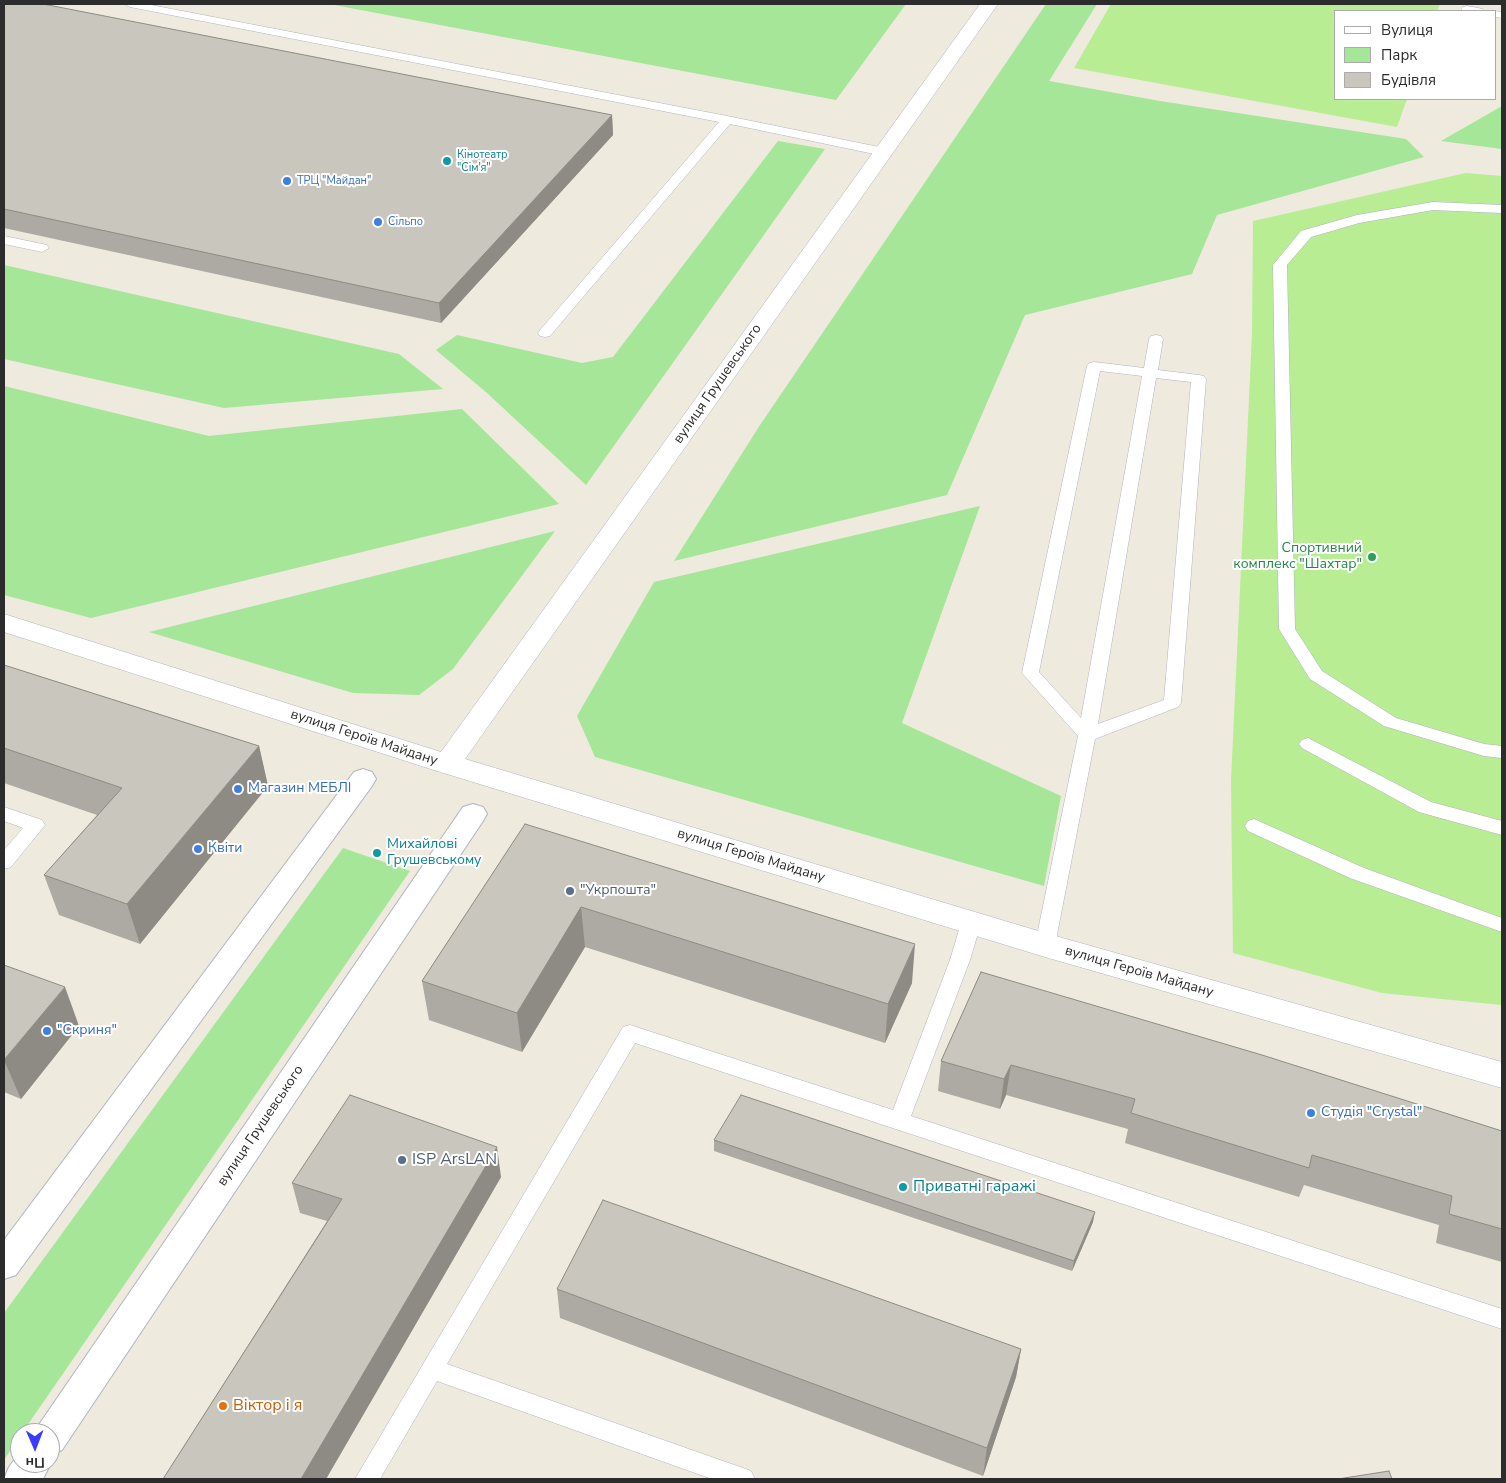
<!DOCTYPE html>
<meta charset="utf-8">
<style>
body{margin:0}
#map{position:relative;width:1506px;height:1483px;overflow:hidden;background:#eeeade;font-family:"Nunito Sans",sans-serif}
canvas{display:block}
.frame{position:absolute;inset:0;border:5px solid #2c2c2c;pointer-events:none}
.legend{position:absolute;left:1334px;top:10px;width:162px;height:90px;box-sizing:border-box;background:#fff;border:1px solid #ababab;margin:0;padding:6px 9px;list-style:none;font-size:15px;color:#2c2c2c}
.legend li{display:flex;align-items:center;gap:10px;height:25px}
.legend b{width:25px;border:1px solid #ababab}
.north{position:absolute;left:10px;top:1423px;width:50px;height:50px;box-sizing:border-box;background:#fff;border:1px solid #ababab;border-radius:50%;rotate:179deg;font-size:14px;font-weight:700;line-height:20px;text-align:center;color:#2c2c2c}
.north::after{content:'';display:block;margin:auto;width:18px;height:22px;background:#393cff;clip-path:polygon(50% 0,100% 100%,50% 72%,0 100%)}
</style>
<div id="map">
<canvas width="1506" height="1483"></canvas>
<div class="frame"></div>
<ul class="legend">
<li><b style="height:6px;background:#fff"></b>Вулиця</li>
<li><b style="height:14px;background:#a5e698"></b>Парк</li>
<li><b style="height:14px;background:#c9c6bd"></b>Будівля</li>
</ul>
<div class="north">Пн</div>
</div>
<script>
const g = document.querySelector('canvas').getContext('2d');
g.lineJoin = 'round';
function fillPath(path, color) { g.fillStyle = color; g.fill(path, 'evenodd'); }
const toPath = rows => new Path2D(rows.map(r => 'M' + r).join(''));
function trace(path, color, width, dash) { g.strokeStyle = color; g.lineWidth = width; g.lineCap = dash ? 'butt' : 'round'; g.setLineDash(dash || []); g.stroke(path); }
function write(font, color, halo, rows, align = 'center') {
  g.font = font + ' "Nunito Sans",sans-serif'; g.lineWidth = 4; g.setLineDash([]); g.textBaseline = 'middle'; g.strokeStyle = halo; g.fillStyle = color; for (const [text, x, y, turn = 0] of rows) {
    g.save(); g.translate(x, y); g.rotate((+turn || 0) * Math.PI / 180); g.textAlign = isNaN(turn) ? turn : align; if (halo) g.strokeText(text, 0, 0); g.fillText(text, 0, 0); g.restore();
  }
}
fillPath(toPath([
 [329,4,906,4,836,100],
 [1046,4,1097,4,1049,81,1160,101,1406,139,1424,157,1217,215,1192,274,1025,315,947,495,674,561,760,425],
 [1502,106,1502,149,1441,141],
 [778,141,825,149,586,485,487,393,436,350,457,335,582,363,613,357],
 [4,265,399,354,443,389,224,408,4,359],
 [4,386,209,436,462,409,559,504,91,618,4,595],
 [980,506,902,723,1061,796,1044,886,595,757,577,716,654,582],
 [555,531,453,669,419,695,353,693,149,632],
 [343,848,410,871,22,1433,20,1433,20,1436,4,1460,4,1313]
]), '#a5e698');
fillPath(toPath([
 [1111,4,1440,4,1437,11,1335,11,1335,99,1407,99,1397,127,1074,68],
 [1466,173,1502,176,1502,1005,1382,993,1233,953,1231,780,1252,334,1253,221]
]), '#b8ed94');
const service = toPath([
 [124,4,146,4,727,116,884,148,890,152,884,156,730,124,550,336,545,337,540,336,538,333,540,330,719,122,130,7,124,4],
 [1467,6,1483,9,1485,11,1463,11,1461,9,1463,7,1467,6],
 [1492,11,1495,11,1502,12,1502,18,1495,17,1495,11,1492,11],
 [1433,202,1502,205,1502,213,1433,210,1359,223,1311,237,1287,265,1295,629,1322,671,1396,718,1484,744,1502,746,1502,758,1484,756,1384,726,1310,679,1279,629,1273,265,1301,231,1357,215,1433,202],
 [4,236,47,245,49,248,42,252,4,244,4,236],
 [1156,335,1161,336,1163,339,1158,370,1199,375,1204,376,1206,379,1181,703,1178,707,1095,739,1055,945,1052,950,1045,952,1038,950,1035,945,1078,736,1022,673,1087,366,1089,363,1094,362,1144,368,1149,339,1151,336,1156,335],
 [1100,371,1142,376,1081,718,1039,672,1100,371],
 [1156,378,1191,382,1164,700,1098,724,1156,378],
 [1308,738,1431,802,1502,821,1502,835,1419,812,1302,748,1299,744,1302,740,1308,738],
 [4,807,42,820,45,825,11,867,4,869,4,850,23,828,4,821,4,807],
 [1254,819,1364,868,1502,918,1502,932,1350,878,1248,831,1245,826,1248,821,1254,819],
 [971,916,978,918,981,923,970,960,911,1116,1502,1309,1502,1329,635,1043,447,1364,743,1468,751,1471,755,1479,712,1479,437,1381,380,1479,355,1479,623,1027,630,1025,893,1110,950,960,961,923,964,918,971,916]
]);
const pedestrian = toPath([
 [363,769,372,772,376,779,372,786,16,1275,4,1279,4,1240,354,772,363,769],
 [473,804,483,807,487,814,483,821,62,1450,50,1455,50,1433,35,1433,38,1426,463,807,473,804],
 [20,1452,20,1463,50,1463,50,1461,51,1463,43,1479,4,1479,9,1467,20,1452]
]);
const minor = toPath([
 [980,4,998,4,465,759,1045,933,1502,1062,1502,1088,1045,957,437,771,4,632,4,614,441,752,980,4]
]);
trace(service, '#b2b2c0', 1);
trace(pedestrian, '#b2b2c0', 2);
trace(minor, '#b2b2c0', 1);
fillPath(service, '#fff');
fillPath(pedestrian, '#fff');
fillPath(minor, '#fff');
fillPath(toPath([
 [4,4,612,115,613,135,441,323,4,228],
 [4,665,259,746,268,786,140,944,59,915,44,875,97,815,4,783],
 [525,824,912,983,885,1043,585,947,522,1052,429,1020,422,981],
 [4,965,79,1026,21,1099,4,1092],
 [981,972,1502,1131,1502,1262,1436,1243,1439,1225,1304,1185,1299,1197,1125,1143,1128,1129,1006,1095,1000,1109,938,1091,941,1061],
 [714,1140,1093,1222,1072,1271,714,1151],
 [501,1177,326,1479,163,1479,327,1221,300,1213,292,1183],
 [557,1289,1021,1349,1016,1377,983,1476,560,1318]
]), '#adaaa3');
fillPath(toPath([
 [612,115,613,135,441,323,439,303],
 [259,746,268,786,140,944,127,904],
 [581,907,585,947,522,1052,517,1013],
 [915,944,912,983,885,1043,888,1004],
 [65,987,79,1026,21,1099,4,1060],
 [1011,1065,1006,1095,1000,1109,1004,1079],
 [497,1147,501,1177,326,1479,301,1479],
 [1095,1212,1093,1222,1072,1271,1074,1261],
 [1021,1349,1016,1377,983,1476,987,1448]
]), '#8d8b84');
const building = toPath([
 [4,4,43,4,612,115,439,303,4,209,4,4],
 [4,665,259,746,127,904,44,875,122,788,4,748,4,665],
 [525,824,915,944,888,1004,581,907,517,1013,422,981,525,824],
 [4,965,65,987,4,1060,4,965],
 [981,972,1262,1055,1502,1131,1502,1229,1449,1214,1452,1196,1312,1155,1309,1168,1131,1113,1135,1099,1011,1065,1004,1079,941,1061,981,972],
 [350,1095,497,1147,301,1479,163,1479,342,1199,292,1183,350,1095],
 [741,1095,1095,1212,1074,1261,714,1140,741,1095],
 [603,1200,1021,1349,987,1448,557,1289,603,1200],
 [1389,1471,1392,1479,1338,1479,1389,1471]
]);
fillPath(building, '#c9c6bd');
trace(building, '#8d8b84', 1);
for (const [x, y, r, color] of [
 [447,161,5,"#0f9aa8"],
 [287,181,5,"#3f7fe0"],
 [378,222,5,"#3f7fe0"],
 [1372,557,5,"#2e9e5b"],
 [238,789,5,"#3f7fe0"],
 [198,849,5,"#3f7fe0"],
 [377,853,5,"#0f9aa8"],
 [570,891,5,"#5c6f8a"],
 [47,1031,5,"#3f7fe0"],
 [1311,1113,5,"#3f7fe0"],
 [402,1160,5,"#5c6f8a"],
 [903,1187,5,"#0f9aa8"],
 [223,1406,5,"#e8710a"]
]) { const dot = new Path2D(); dot.arc(x, y, r, 0, 2 * Math.PI); g.fillStyle = color; g.fill(dot); trace(dot, '#fff', 2); }
write('11px', '#0d838f', '#fff', [
 ["Кінотеатр",457,155],
 ["\"Сім'я\"",457,168]
], 'left');
write('11px', '#366cbe', '#fff', [
 ["ТРЦ \"Майдан\"",297,181],
 ["Сільпо",388,222]
], 'left');
write('14px', '#2c2c2c', '#fff', [
 ["вулиця Грушевського",718,384,-55],
 ["вулиця Героїв Майдану",364,738,18],
 ["вулиця Героїв Майдану",751,856,17],
 ["вулиця Героїв Майдану",1139,972,16],
 ["вулиця Грушевського",261,1126,-56]
]);
write('14px', '#27864d', '#fff', [
 ["Спортивний",1362,549],
 ["комплекс \"Шахтар\"",1362,565]
], 'right');
write('14px', '#366cbe', '#fff', [
 ["Магазин МЕБЛІ",248,789],
 ["Квіти",208,849],
 ["\"Скриня\"",57,1031],
 ["Студія \"Crystal\"",1321,1113]
], 'left');
write('14px', '#0d838f', '#fff', [
 ["Михайлові",387,845],
 ["Грушевському",387,861]
], 'left');
write('14px', '#4e5e75', '#fff', [
 ["\"Укрпошта\"",580,891]
], 'left');
write('16px', '#4e5e75', '#fff', [
 ["ISP ArsLAN",412,1160]
], 'left');
write('16px', '#0d838f', '#fff', [
 ["Приватні гаражі",913,1187]
], 'left');
write('16px', '#c56008', '#fff', [
 ["Віктор і я",233,1406]
], 'left');
</script>
